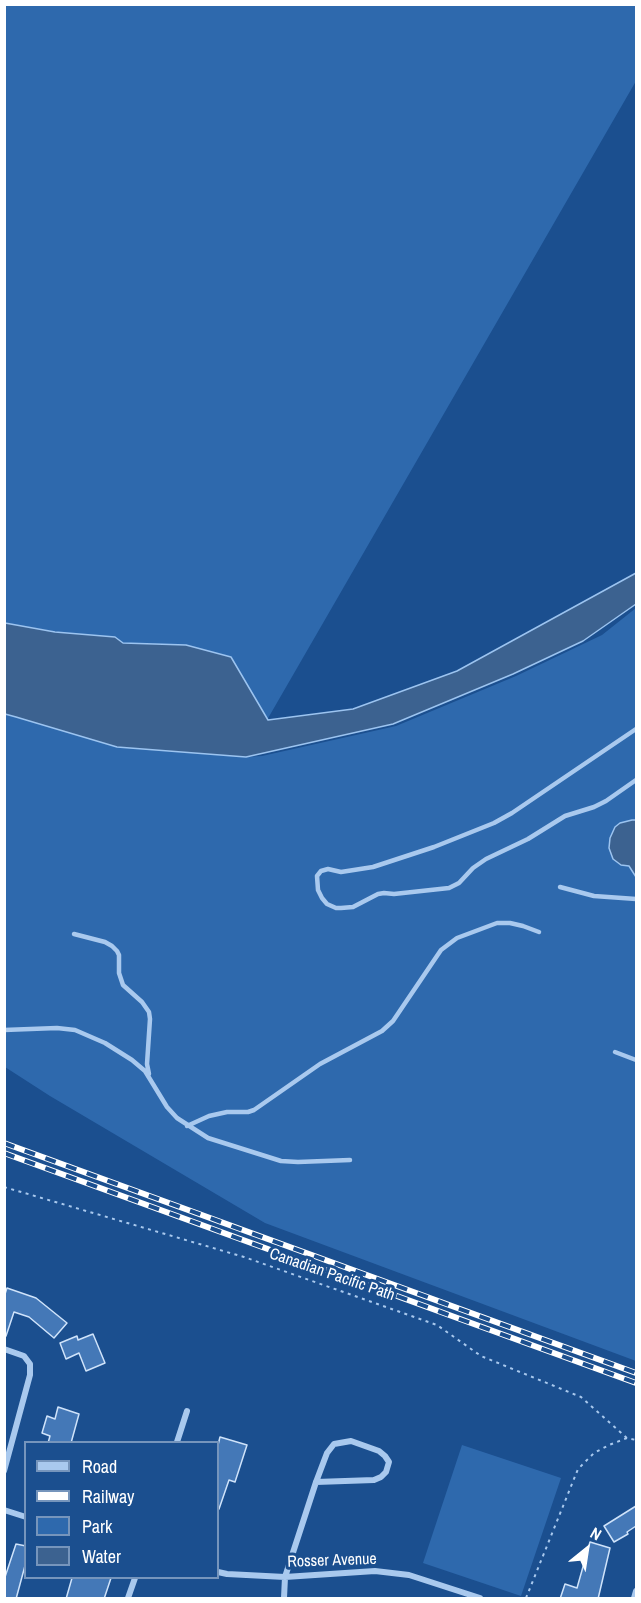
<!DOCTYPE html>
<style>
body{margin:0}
#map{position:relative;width:641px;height:1603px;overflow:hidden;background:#1b4f8f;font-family:"Archivo Narrow",sans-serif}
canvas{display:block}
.frame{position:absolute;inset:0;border:6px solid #fff;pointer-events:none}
.legend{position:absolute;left:24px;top:1441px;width:195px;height:138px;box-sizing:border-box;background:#1b4f8f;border:2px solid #7695bc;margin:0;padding:8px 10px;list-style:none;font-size:18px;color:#fff}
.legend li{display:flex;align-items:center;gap:12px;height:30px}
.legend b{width:30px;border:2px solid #7695bc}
.north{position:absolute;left:557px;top:1519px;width:60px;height:60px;-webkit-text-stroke:4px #1b4f8f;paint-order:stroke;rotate:30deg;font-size:16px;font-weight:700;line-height:24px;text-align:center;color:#fff}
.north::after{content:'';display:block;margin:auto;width:21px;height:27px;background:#fff;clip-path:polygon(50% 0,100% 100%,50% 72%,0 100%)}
</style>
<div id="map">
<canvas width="641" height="1603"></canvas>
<div class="frame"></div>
<ul class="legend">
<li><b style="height:8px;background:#a9c9ee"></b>Road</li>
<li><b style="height:8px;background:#fff"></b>Railway</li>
<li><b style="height:16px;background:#2e69ad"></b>Park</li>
<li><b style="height:16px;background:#3c6290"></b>Water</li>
</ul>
<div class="north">N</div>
</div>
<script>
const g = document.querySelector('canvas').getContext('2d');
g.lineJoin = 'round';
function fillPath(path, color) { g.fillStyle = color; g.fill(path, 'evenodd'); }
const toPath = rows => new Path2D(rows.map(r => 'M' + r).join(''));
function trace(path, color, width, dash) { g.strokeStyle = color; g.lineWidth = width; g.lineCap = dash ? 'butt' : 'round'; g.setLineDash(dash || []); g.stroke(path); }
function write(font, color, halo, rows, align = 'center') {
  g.font = font + ' "Archivo Narrow",sans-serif'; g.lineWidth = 6; g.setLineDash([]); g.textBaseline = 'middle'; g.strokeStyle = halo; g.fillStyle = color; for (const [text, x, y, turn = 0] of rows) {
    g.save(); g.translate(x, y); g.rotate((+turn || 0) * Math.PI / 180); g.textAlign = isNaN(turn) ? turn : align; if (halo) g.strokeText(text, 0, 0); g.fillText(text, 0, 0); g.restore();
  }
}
fillPath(toPath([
 [4,5,636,5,636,81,267,720,231,657,186,645,123,643,5,623],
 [636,608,636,1361,265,1223,50,1096,5,1067,4,714,246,757,262,756,396,726,516,676,602,635],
 [462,1445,561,1478,521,1596,423,1563]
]), '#2e69ad');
const water = toPath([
 [636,573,636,604,583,641,513,674,393,724,246,757,117,747,16,717,5,714,5,623,55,632,115,637,123,643,186,645,231,657,268,720,353,709,457,671,636,573],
 [632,820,636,820,636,877,629,866,621,865,613,859,609,848,610,838,615,827,620,823,632,820]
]);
fillPath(water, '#3c6290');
trace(water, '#9cc4f0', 1.5);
const building = toPath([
 [7,1288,36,1298,67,1323,54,1338,29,1317,14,1312,6,1336,4,1336,4,1297,7,1288],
 [93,1334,105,1363,86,1371,79,1353,66,1359,60,1343,77,1336,78,1340,93,1334],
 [58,1407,79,1414,71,1443,48,1443,50,1436,42,1433,47,1416,55,1419,58,1407],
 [220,1437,247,1445,235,1482,229,1480,219,1509,218,1509,218,1445,220,1437],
 [636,1506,636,1526,627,1532,628,1534,614,1542,604,1526,636,1506],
 [590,1542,610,1548,598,1599,560,1599,565,1584,577,1588,590,1542],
 [16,1544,26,1546,26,1562,16,1599,4,1599,4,1580,16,1544],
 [72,1578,111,1578,104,1599,66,1599,72,1578]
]);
fillPath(building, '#4478b7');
trace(building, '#cfe3fa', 1.5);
trace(toPath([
 [4,1187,244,1257,437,1325,481,1356,581,1397,627,1438],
 [526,1598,578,1469,594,1453,609,1445,627,1438,636,1440]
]), '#a9c9ee', 2, [3, 4.5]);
trace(toPath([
 [636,729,512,813,494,823,434,847,373,867,341,872,328,869,321,871,317,876,318,890,322,898,327,904,336,908,341,908,353,907,378,894,384,893,394,894,449,888,459,883,473,868,486,859,528,839,565,816,594,807,606,801,636,780],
 [560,887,594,896,636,899],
 [74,934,105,942,112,946,117,951,119,955,119,973,123,985,142,1002,149,1012,150,1019,147,1064,149,1074],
 [4,1030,57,1028,75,1030,105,1043,132,1060,145,1071,167,1107,177,1118,208,1138,281,1161,298,1162,350,1160],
 [615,1052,636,1060],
 [187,1126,209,1116,227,1112,248,1112,254,1110,320,1064,382,1031,393,1021,441,950,457,938,497,923,510,923,523,926,539,932]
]), '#a9c9ee', 4.5);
trace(toPath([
 [4,1349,24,1356,30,1364,30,1375,4,1471],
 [177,1442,187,1411],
 [4,1510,26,1517],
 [218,1572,227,1574,285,1577,375,1571,409,1575,480,1598],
 [128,1598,135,1578],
 [284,1598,285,1577,316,1482,327,1453,334,1444,351,1441,379,1451,385,1456,389,1462,386,1472,381,1477,374,1480,316,1482],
 [634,1598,636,1591]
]), '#a9c9ee', 6);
const rail = toPath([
 [4,1143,636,1373],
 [4,1153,636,1383]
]);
trace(rail, '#fff', 6);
trace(rail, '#1b4f8f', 4, [11]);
write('16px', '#fff', '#1b4f8f', [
 ["Canadian Pacific Path",332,1275,19],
 ["Rosser Avenue",332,1561,-2]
]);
</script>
